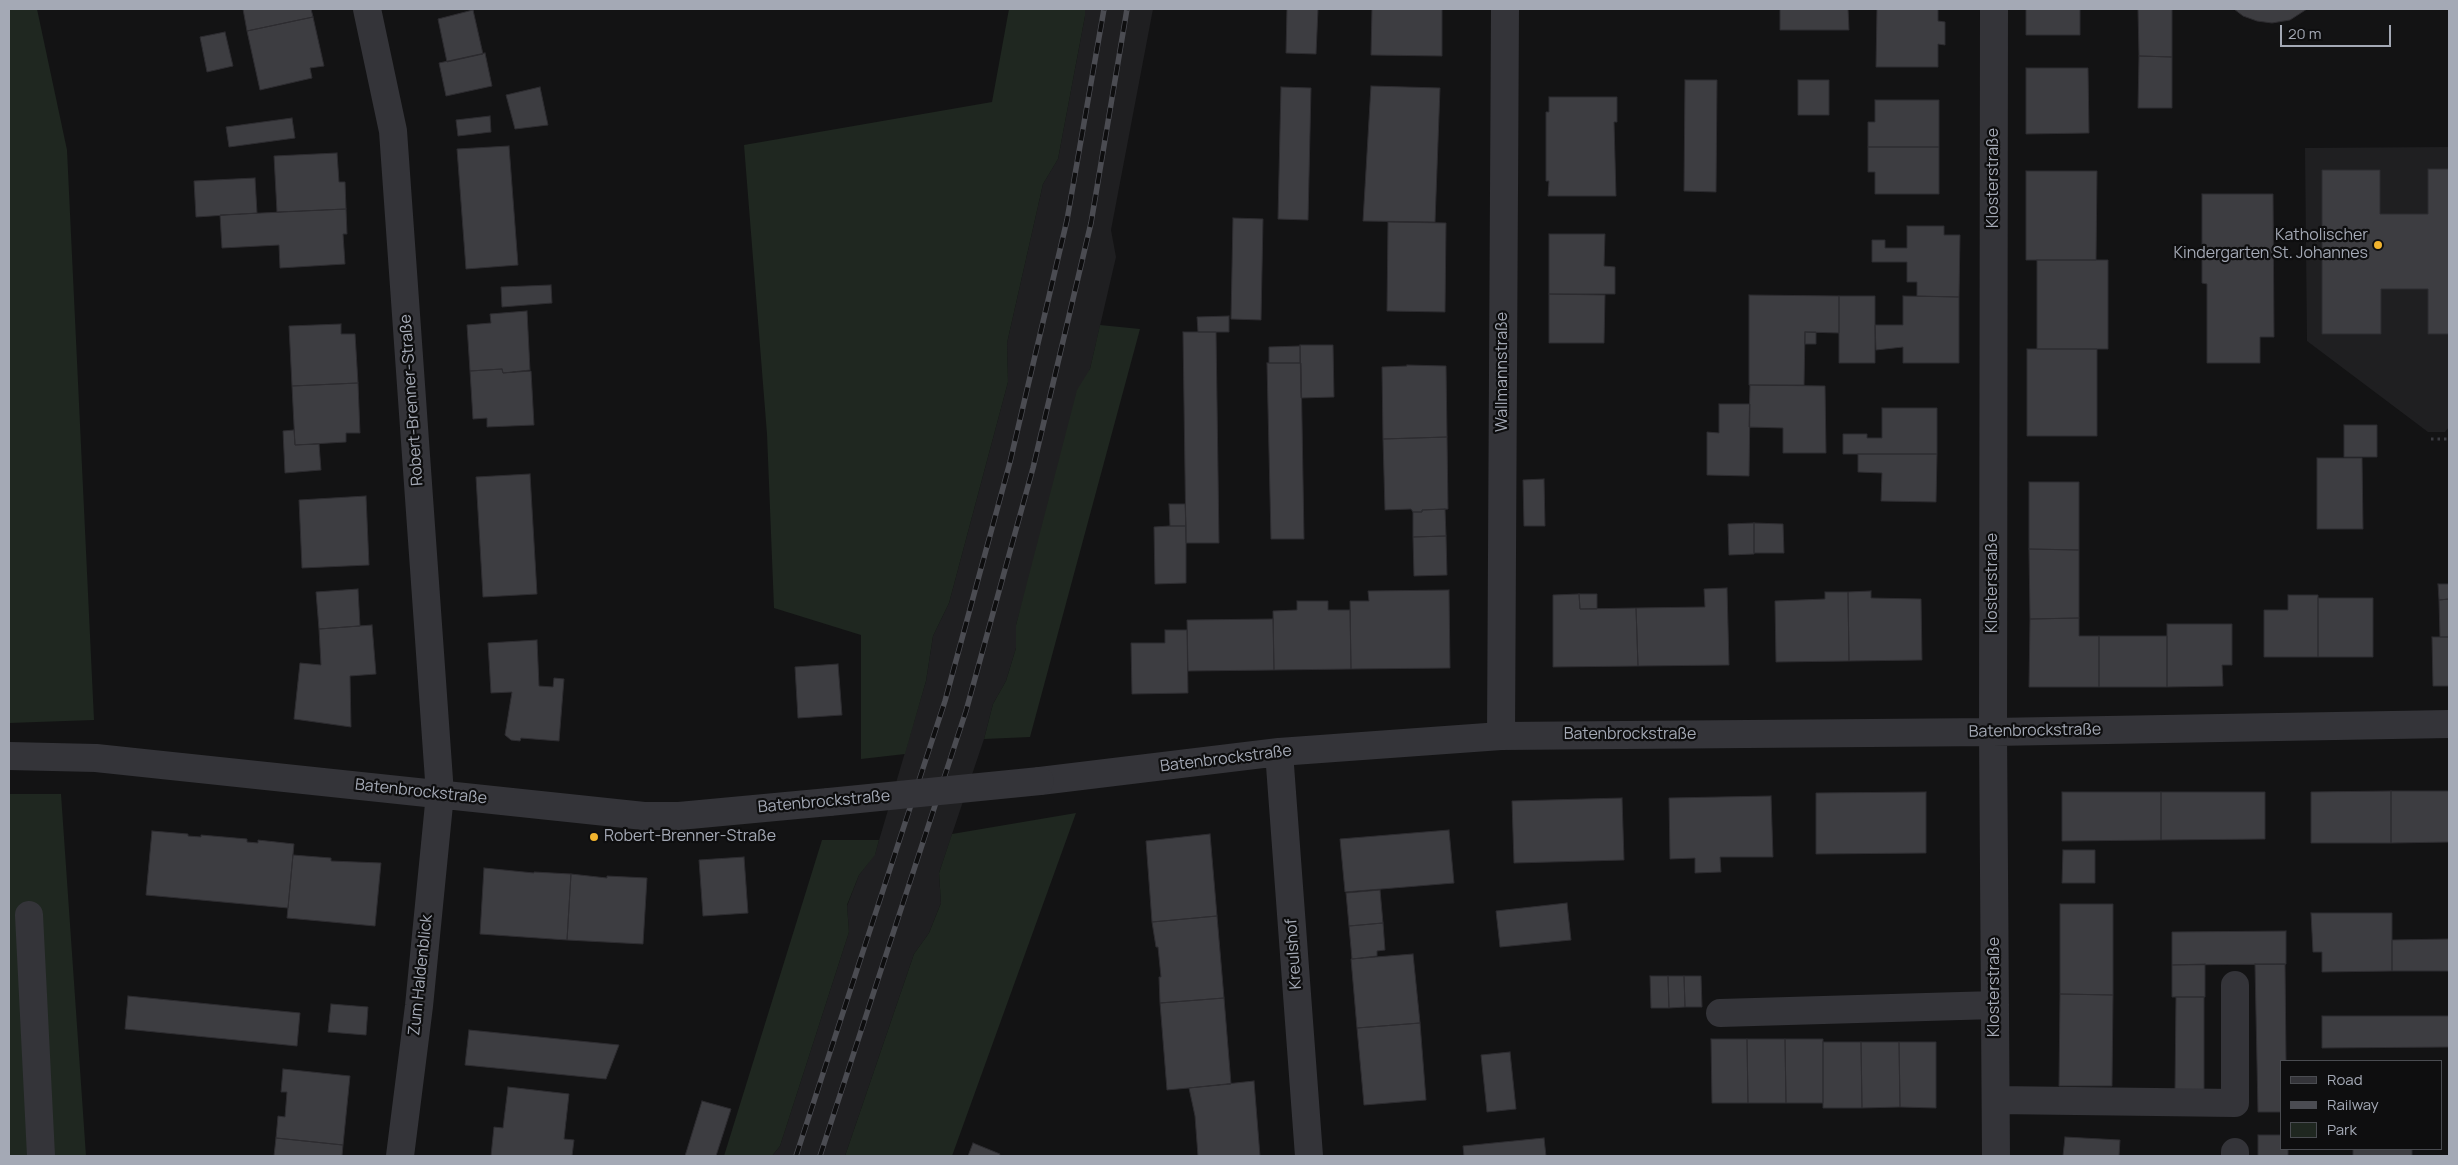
<!DOCTYPE html>
<meta charset="utf-8">
<style>
body{margin:0}
#map{position:relative;width:2458px;height:1165px;overflow:hidden;background:#131314;font-family:Manrope,sans-serif}
canvas{display:block}
.frame{position:absolute;inset:0;border:10px solid #a4a9b5;pointer-events:none}
.legend{position:absolute;left:2280px;top:1060px;width:162px;height:90px;box-sizing:border-box;background:#0e0e0f;border:1px solid #4a4c51;margin:0;padding:6px 9px;list-style:none;font-size:15px;color:#a4a9b5}
.legend li{display:flex;align-items:center;gap:10px;height:25px}
.legend b{width:25px;border:1px solid #4a4c51}
.scale{position:absolute;left:2280px;top:25px;width:111px;height:22px;box-sizing:border-box;border:2px solid #a4a9b5;border-top:0;padding-left:6px;font-size:15px;line-height:18px;white-space:nowrap;color:#a4a9b5;-webkit-text-stroke:4px #0e0e0f;paint-order:stroke}
</style>
<div id="map">
<canvas width="2458" height="1165"></canvas>
<div class="frame"></div>
<ul class="legend">
<li><b style="height:6px;background:#343439"></b>Road</li>
<li><b style="height:6px;background:#4b4c52"></b>Railway</li>
<li><b style="height:14px;background:#1f2720"></b>Park</li>
</ul>
<div class="scale">20 m</div>
</div>
<script>
const g = document.querySelector('canvas').getContext('2d');
g.lineJoin = 'round';
function fillPath(path, color) { g.fillStyle = color; g.fill(path, 'evenodd'); }
const toPath = rows => new Path2D(rows.map(r => 'M' + r).join(''));
function trace(path, color, width, dash) { g.strokeStyle = color; g.lineWidth = width; g.lineCap = dash ? 'butt' : 'round'; g.setLineDash(dash || []); g.stroke(path); }
function write(font, color, halo, rows, align = 'center') {
  g.font = font + ' Manrope,sans-serif'; g.lineWidth = 4.5; g.setLineDash([]); g.textBaseline = 'middle'; g.strokeStyle = halo; g.fillStyle = color; for (const [text, x, y, turn = 0] of rows) {
    g.save(); g.translate(x, y); g.rotate((+turn || 0) * Math.PI / 180); g.textAlign = isNaN(turn) ? turn : align; if (halo) g.strokeText(text, 0, 0); g.fillText(text, 0, 0); g.restore();
  }
}
fillPath(toPath([
 [1085,9,1153,9,1111,230,1116,257,1090,369,1016,625,1016,648,1006,681,993,704,984,739,939,873,941,903,929,933,914,954,845,1156,772,1156,780,1146,849,932,847,906,859,875,875,854,926,681,933,636,949,603,1008,382,1007,343,1043,184,1058,159,1085,16],
 [2449,147,2449,427,2445,432,2428,432,2307,341,2305,148]
]), '#1f1f21');
fillPath(toPath([
 [9,9,37,9,67,150,94,720,9,723],
 [1009,9,1085,9,1085,16,1058,159,1043,184,1007,343,1008,382,949,603,933,636,926,681,905,754,861,759,861,635,774,608,767,434,744,145,992,102],
 [1100,325,1140,329,1030,737,984,739,993,704,1006,681,1016,648,1016,625,1077,390,1090,369],
 [9,794,61,794,86,1156,9,1156],
 [1076,813,952,1156,845,1156,914,954,929,933,941,903,939,873,952,834],
 [822,840,879,840,875,855,859,875,847,905,849,932,780,1146,772,1156,724,1156]
]), '#1f2720');
const building = toPath([
 [243,9,311,9,313,17,247,31,243,9],
 [1287,9,1318,9,1316,54,1286,53,1287,9],
 [1372,9,1442,9,1442,56,1371,55,1372,9],
 [1780,9,1848,9,1849,30,1780,30,1780,9],
 [1877,9,1938,9,1938,21,1945,22,1945,45,1938,44,1938,67,1876,67,1877,9],
 [2026,9,2080,9,2080,35,2026,35,2026,9],
 [2138,9,2172,9,2172,57,2139,56,2138,9],
 [2234,9,2307,9,2290,20,2272,23,2257,21,2243,16,2234,9],
 [473,10,483,54,447,62,438,19,473,10],
 [313,17,324,66,310,68,312,78,260,90,247,31,313,17],
 [225,32,233,66,207,72,200,37,225,32],
 [485,53,492,86,446,96,439,63,485,53],
 [2139,56,2172,57,2172,108,2138,108,2139,56],
 [2026,68,2088,68,2089,133,2026,134,2026,68],
 [1685,80,1717,80,1716,192,1684,191,1685,80],
 [1798,80,1829,80,1829,115,1798,115,1798,80],
 [1371,86,1440,88,1435,222,1363,221,1371,86],
 [540,87,548,125,515,129,506,95,540,87],
 [1281,87,1311,88,1308,220,1278,219,1281,87],
 [1549,97,1617,97,1617,122,1614,122,1616,196,1548,196,1549,181,1546,181,1546,112,1549,112,1549,97],
 [1875,100,1939,100,1939,147,1868,147,1868,122,1875,122,1875,100],
 [490,116,491,132,458,136,456,120,490,116],
 [292,118,295,138,229,147,226,127,292,118],
 [509,146,518,265,466,269,457,149,509,146],
 [1868,147,1939,147,1939,194,1875,194,1875,172,1868,172,1868,147],
 [337,153,339,182,345,182,346,209,277,212,274,156,337,153],
 [2428,169,2449,169,2449,334,2428,334,2428,289,2381,289,2381,334,2322,334,2322,170,2380,170,2380,214,2428,214,2428,169],
 [2026,171,2097,171,2096,260,2026,260,2026,171],
 [255,178,257,213,196,217,194,181,255,178],
 [2202,194,2273,194,2274,337,2260,337,2260,363,2207,363,2207,284,2202,283,2202,194],
 [346,209,347,234,343,234,345,264,280,268,279,245,222,248,220,215,346,209],
 [1233,218,1263,219,1261,320,1231,319,1233,218],
 [1388,222,1446,223,1445,312,1387,311,1388,222],
 [1907,226,1944,226,1944,235,1960,235,1959,297,1917,296,1917,282,1907,282,1907,262,1872,262,1872,240,1885,240,1885,248,1907,248,1907,226],
 [1549,234,1605,234,1604,266,1615,267,1615,294,1549,294,1549,234],
 [2037,260,2108,260,2108,349,2037,349,2037,260],
 [551,285,552,303,502,307,501,287,551,285],
 [1549,294,1605,295,1604,343,1549,343,1549,294],
 [1749,295,1839,296,1839,333,1805,332,1804,385,1749,385,1749,295],
 [1839,296,1875,296,1875,363,1839,363,1839,296],
 [1903,296,1959,297,1959,363,1903,363,1903,347,1876,350,1875,325,1903,325,1903,296],
 [527,311,530,370,503,373,502,369,470,371,467,325,491,323,490,314,527,311],
 [1229,316,1229,332,1198,332,1197,317,1229,316],
 [341,324,341,334,355,334,358,383,292,386,289,326,341,324],
 [1183,332,1216,332,1219,543,1186,543,1183,332],
 [1805,332,1816,332,1816,344,1805,344,1805,332],
 [1300,345,1333,345,1334,397,1301,398,1300,345],
 [1300,346,1300,363,1269,363,1269,347,1300,346],
 [2027,349,2097,349,2097,436,2027,436,2027,349],
 [1267,363,1301,363,1304,539,1271,539,1267,363],
 [1407,365,1446,366,1447,437,1383,439,1382,367,1407,366,1407,365],
 [502,369,503,373,531,371,534,425,487,427,487,418,473,419,470,371,502,369],
 [358,383,360,433,346,433,346,442,295,445,292,386,358,383],
 [1750,385,1825,386,1826,453,1783,453,1783,428,1749,427,1750,385],
 [1719,404,1750,404,1749,476,1707,475,1707,432,1719,433,1719,404],
 [1882,408,1937,408,1937,454,1843,454,1843,434,1867,434,1867,438,1882,438,1882,408],
 [2344,425,2377,425,2377,457,2344,457,2344,425],
 [294,430,295,445,319,444,321,470,285,473,283,431,294,430],
 [1447,437,1448,509,1422,510,1422,512,1413,512,1411,509,1385,510,1383,439,1447,437],
 [1858,454,1937,454,1936,502,1881,501,1882,473,1858,472,1858,454],
 [2317,458,2362,458,2363,529,2317,529,2317,458],
 [530,474,537,594,483,597,476,477,530,474],
 [1544,479,1545,526,1524,526,1523,480,1544,479],
 [2029,482,2079,482,2079,550,2029,549,2029,482],
 [366,496,369,565,302,568,299,500,366,496],
 [1169,504,1185,504,1186,526,1170,526,1169,504],
 [1445,509,1446,536,1413,537,1413,512,1422,512,1422,510,1445,509],
 [1754,523,1783,524,1784,553,1754,553,1754,523],
 [1754,523,1754,554,1729,555,1728,524,1754,523],
 [1170,526,1186,526,1186,583,1155,584,1154,527,1170,526],
 [1446,536,1447,575,1414,576,1413,537,1446,536],
 [2029,549,2079,550,2079,618,2030,619,2029,549],
 [2438,584,2449,584,2449,599,2439,600,2438,584],
 [1727,588,1729,665,1638,666,1636,608,1705,607,1704,589,1727,588],
 [358,589,360,626,319,629,316,592,358,589],
 [1449,590,1450,668,1351,669,1350,601,1369,601,1368,591,1449,590],
 [1871,591,1871,598,1921,599,1922,660,1849,661,1848,592,1871,591],
 [1825,592,1848,592,1849,661,1776,662,1775,601,1825,599,1825,592],
 [1579,594,1597,594,1597,609,1580,609,1579,594],
 [1579,594,1580,609,1636,608,1638,666,1553,667,1553,595,1579,594],
 [2288,595,2318,595,2318,657,2264,657,2264,610,2288,610,2288,595],
 [2318,598,2373,598,2373,657,2318,657,2318,598],
 [2449,599,2449,637,2440,637,2439,600,2449,599],
 [1297,601,1328,601,1328,610,1350,610,1351,669,1274,670,1273,611,1297,610,1297,601],
 [2079,618,2079,636,2099,636,2099,687,2029,687,2030,619,2079,618],
 [1273,619,1274,670,1188,671,1187,620,1273,619],
 [2167,624,2232,624,2232,665,2222,665,2223,686,2167,687,2167,624],
 [372,625,376,674,350,676,351,727,294,719,300,663,321,665,319,629,372,625],
 [1165,630,1187,630,1188,693,1132,694,1131,643,1165,643,1165,630],
 [2099,636,2167,636,2167,687,2099,687,2099,636],
 [2432,637,2449,637,2449,686,2433,686,2432,637],
 [537,640,539,686,553,687,554,678,564,679,559,741,521,738,520,741,511,740,505,735,512,692,491,693,488,643,537,640],
 [838,664,842,715,798,718,795,667,838,664],
 [2391,791,2449,791,2449,842,2391,843,2391,791],
 [2391,791,2391,843,2311,843,2311,792,2391,791],
 [1926,792,1926,853,1816,854,1816,793,1926,792],
 [2062,792,2161,792,2161,840,2062,841,2062,792],
 [2161,792,2265,792,2265,839,2161,840,2161,792],
 [1771,796,1773,857,1720,857,1721,872,1695,873,1695,858,1670,859,1669,798,1771,796],
 [1622,798,1624,860,1514,863,1512,801,1622,798],
 [1449,830,1454,883,1345,892,1340,839,1449,830],
 [152,831,188,834,188,836,201,837,201,835,247,839,247,842,258,843,258,840,294,844,288,908,146,895,152,831],
 [1210,834,1217,916,1152,922,1146,841,1210,834],
 [2063,850,2095,850,2095,883,2062,883,2063,850],
 [293,855,331,858,331,861,381,863,375,926,287,918,293,855],
 [744,857,748,913,703,916,699,860,744,857],
 [484,868,534,873,534,872,571,874,567,940,480,934,484,868],
 [571,874,607,878,607,876,647,878,643,944,567,940,571,874],
 [1380,890,1383,923,1349,926,1346,893,1380,890],
 [1567,903,1571,940,1500,947,1496,911,1567,903],
 [2060,904,2113,904,2113,995,2060,994,2060,904],
 [2311,913,2392,913,2392,971,2322,972,2322,952,2313,952,2311,913],
 [1217,916,1224,998,1160,1003,1159,977,1161,977,1158,947,1156,947,1152,922,1217,916],
 [1383,923,1385,950,1377,951,1377,956,1352,959,1349,926,1383,923],
 [2286,931,2286,964,2172,965,2172,932,2286,931],
 [2449,939,2449,971,2392,971,2392,940,2449,939],
 [1413,954,1420,1023,1357,1028,1351,959,1413,954],
 [2205,964,2205,997,2172,997,2172,965,2205,964],
 [2255,964,2285,964,2286,1061,2282,1061,2282,1112,2258,1112,2255,964],
 [1650,976,1668,976,1669,1008,1651,1008,1650,976],
 [1668,976,1684,976,1685,1007,1669,1008,1668,976],
 [1684,976,1701,976,1702,1007,1685,1007,1684,976],
 [2060,994,2113,995,2112,1086,2059,1086,2060,994],
 [128,996,300,1013,297,1046,125,1029,128,996],
 [2176,997,2204,997,2204,1090,2175,1090,2176,997],
 [1224,998,1231,1084,1167,1090,1160,1003,1224,998],
 [331,1004,368,1007,366,1035,328,1032,331,1004],
 [2322,1016,2449,1016,2449,1047,2322,1048,2322,1016],
 [1420,1023,1426,1100,1364,1105,1357,1028,1420,1023],
 [469,1030,619,1045,606,1079,465,1065,469,1030],
 [1711,1039,1747,1039,1748,1103,1712,1103,1711,1039],
 [1747,1039,1785,1039,1786,1103,1748,1103,1747,1039],
 [1785,1039,1823,1039,1823,1103,1786,1103,1785,1039],
 [1823,1042,1861,1042,1862,1108,1823,1108,1823,1042],
 [1861,1042,1899,1042,1900,1107,1862,1108,1861,1042],
 [1899,1042,1936,1042,1936,1108,1900,1107,1899,1042],
 [1510,1052,1516,1109,1487,1112,1481,1055,1510,1052],
 [283,1069,350,1076,343,1145,276,1138,278,1116,285,1117,287,1092,281,1092,283,1069],
 [1254,1081,1260,1156,1198,1156,1195,1116,1189,1088,1254,1081],
 [508,1087,569,1094,564,1139,574,1140,572,1156,491,1156,494,1127,503,1128,508,1087],
 [702,1101,731,1109,716,1156,685,1156,702,1101],
 [2258,1135,2282,1135,2282,1149,2288,1149,2288,1156,2258,1156,2258,1135],
 [2065,1137,2120,1140,2119,1156,2063,1156,2065,1137],
 [276,1138,343,1145,342,1156,274,1156,276,1138],
 [1544,1138,1546,1156,1464,1156,1463,1146,1544,1138],
 [973,1143,1000,1154,999,1156,968,1156,973,1143],
 [2353,1149,2412,1149,2412,1156,2353,1156,2353,1149]
]);
fillPath(building, '#3d3d41');
trace(building, '#2d2c30', 1);
trace(toPath([
 [2431,439,2449,439]
]), '#3a3b40', 3, [2.5, 4]);
trace(toPath([
 [367,9,393,131,440,794,419,1006,400,1156],
 [1994,9,1993,732,1996,1156],
 [1501,736,1505,9],
 [1279,752,1309,1156],
 [9,756,96,758,644,816,679,816,829,802],
 [1040,781,1279,752,1501,736,1993,732,2449,724],
 [29,915,41,1156],
 [1720,1013,1995,1005],
 [1996,1100,2235,1103,2235,985],
 [2235,1156,2235,1152]
]), '#343439', 28);
const rail = toPath([
 [796,1156,945,701,1010,462,1067,220,1104,9],
 [820,1156,966,711,1033,468,1091,223,1127,9]
]);
trace(rail, '#4b4c52', 5.5);
trace(rail, '#0e0e0f', 4, [11]);
trace(toPath([
 [829,802,1040,781]
]), '#343439', 28);
for (const [x, y, r, color] of [
 [2378,245,5,"#f1b32e"],
 [594,837,5,"#f1b32e"]
]) { const dot = new Path2D(); dot.arc(x, y, r, 0, 2 * Math.PI); g.fillStyle = color; g.fill(dot); trace(dot, '#0e0e0f', 2); }
write('16px', '#a4a9b5', '#0e0e0f', [
 ["Klosterstraße",1994,178,-90],
 ["Wallmannstraße",1503,372,-90],
 ["Robert-Brenner-Straße",412,400,-94],
 ["Klosterstraße",1993,583,-90],
 ["Batenbrockstraße",2035,731,-1],
 ["Batenbrockstraße",1630,735],
 ["Batenbrockstraße",1226,759,-7],
 ["Batenbrockstraße",421,792,6],
 ["Batenbrockstraße",824,802,-5],
 ["Kreulshof",1294,954,-94],
 ["Zum Haldenblick",421,975,-84],
 ["Klosterstraße",1995,987,-90]
]);
write('16px', '#a4a9b5', '#0e0e0f', [
 ["Katholischer",2368,236],
 ["Kindergarten St. Johannes",2368,254],
 ["Robert-Brenner-Straße",604,837,"left"]
], 'right');
</script>
